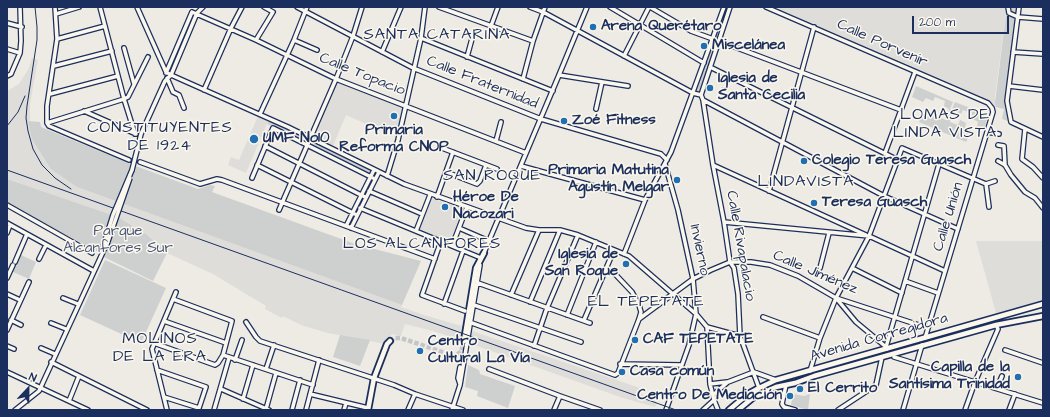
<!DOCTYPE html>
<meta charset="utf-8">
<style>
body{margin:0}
#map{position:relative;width:1050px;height:417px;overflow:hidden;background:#eeebe4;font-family:"Architects Daughter",sans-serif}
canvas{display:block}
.frame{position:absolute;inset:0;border:8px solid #1b2f5e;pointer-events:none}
.north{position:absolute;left:8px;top:369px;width:40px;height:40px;-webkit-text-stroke:3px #fbf7ec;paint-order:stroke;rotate:22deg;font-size:11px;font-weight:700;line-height:16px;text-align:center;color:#1b2f5e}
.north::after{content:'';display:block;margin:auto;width:14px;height:18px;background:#1b2f5e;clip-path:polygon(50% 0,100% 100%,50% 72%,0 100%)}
.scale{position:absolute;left:912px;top:16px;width:97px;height:18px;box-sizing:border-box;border:2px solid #1b2f5e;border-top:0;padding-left:5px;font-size:12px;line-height:14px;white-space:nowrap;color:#1b2f5e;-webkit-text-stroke:3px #fbf7ec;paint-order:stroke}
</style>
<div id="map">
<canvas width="1050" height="417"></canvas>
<div class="frame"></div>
<div class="north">N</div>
<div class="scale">200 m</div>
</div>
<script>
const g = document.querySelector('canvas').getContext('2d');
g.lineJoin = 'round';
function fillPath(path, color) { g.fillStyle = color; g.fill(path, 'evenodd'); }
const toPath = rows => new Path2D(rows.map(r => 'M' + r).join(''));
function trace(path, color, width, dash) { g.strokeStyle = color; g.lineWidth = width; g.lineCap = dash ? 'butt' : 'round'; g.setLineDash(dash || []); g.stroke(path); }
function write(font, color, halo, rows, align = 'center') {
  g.font = font + ' "Architects Daughter",sans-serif'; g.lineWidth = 3; g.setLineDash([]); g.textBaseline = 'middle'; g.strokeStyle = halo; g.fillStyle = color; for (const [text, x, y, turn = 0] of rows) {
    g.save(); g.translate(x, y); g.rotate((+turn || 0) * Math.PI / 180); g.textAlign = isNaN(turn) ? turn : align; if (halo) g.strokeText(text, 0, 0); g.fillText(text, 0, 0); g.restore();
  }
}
fillPath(toPath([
 [766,7,1007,7,995,96,996,107],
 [32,58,38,60,30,104,30,121,28,121,77,187,402,305,401,307,424,315,465,327,465,329,472,331,643,389,641,394,657,402,655,407,623,398,463,341,433,331,405,324,401,336,392,334,385,344,328,333,301,325,283,316,282,318,265,309,266,306,213,274,167,253,146,234,118,217,7,179,7,91,19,84,29,68],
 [336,80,403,106,398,127,392,126,388,134,346,115,333,146,313,135],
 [258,116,268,121,246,173,228,165,231,157,239,160],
 [431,198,465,209,451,243,419,229],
 [976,241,1043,241,1043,300,996,313]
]), '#deddda');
fillPath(toPath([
 [1007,7,1019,7,1007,101,1011,122,1002,119,1004,109,996,107,995,103],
 [720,22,723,23,700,93,696,91],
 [916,86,953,102,950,109,952,109,955,102,988,115,984,130,977,127,978,122,971,118,972,113,963,110,961,114,953,110,950,122,958,125,960,120,966,123,965,128,972,131,966,142,919,122,923,111,946,120,949,109,944,106,945,101,935,97,933,101,926,98,923,102,912,97],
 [269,120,307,137,304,142,267,124],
 [28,121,40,122,41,127,133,165,198,189,210,185,215,186,212,192,355,244,421,261,402,305,77,187,51,169,32,139],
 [310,138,371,170,369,175,307,144],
 [7,179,118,217,146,234,167,253,153,281,104,257,102,254,7,203],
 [19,254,36,262,29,279,11,271],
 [105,260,166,288,141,343,80,315],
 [340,335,370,340,360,366,333,357],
 [468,365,479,370,480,374,515,386,508,408,477,396,478,391,465,387],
 [793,394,804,396,810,394,808,410,791,405]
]), '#cecfcf');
trace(toPath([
 [390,341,394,338,401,338,454,356,461,352,464,341]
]), '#c4c5c9', 4.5, [4.5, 2]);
const minor = toPath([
 [55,7,57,39,47,106,47,123,49,126,129,160],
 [100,7,124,99,135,134],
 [137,7,166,72,171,75,288,127,404,184,526,228,539,230,560,230,578,235,629,256,696,314,707,327],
 [297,7,413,68,541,119,661,154,667,160],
 [439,7,533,41],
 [530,7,543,12,693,93,701,95],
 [610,7,704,63],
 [650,7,691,31,713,39],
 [766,7,988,103,992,108,993,112,987,132,925,338],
 [1008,7,1009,13,1018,17,1043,19],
 [1019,7,1007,101,1011,122,1043,137],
 [192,12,256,40,336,79,526,153],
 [56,14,79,7],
 [7,23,22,27],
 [491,26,498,7],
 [421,38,553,91],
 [57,39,105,26],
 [256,40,273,12,264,7],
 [294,40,317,50],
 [719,41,901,110],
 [124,48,134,84],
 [7,49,20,53],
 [382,52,401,7],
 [1013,52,1043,54],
 [624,56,649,7],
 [467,57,473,35],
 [54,66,112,51],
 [710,67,898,160],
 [166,73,192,12],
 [559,75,628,86],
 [7,76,11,74,20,53,21,41,20,7],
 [167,78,173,92,179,95,184,108],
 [523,79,533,41,545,7],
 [1009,86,1043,90],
 [204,90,231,28,242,7],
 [50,94,118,76],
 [701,95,703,100,713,165,724,222,730,262,734,268,738,294,740,336,759,388],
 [701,95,730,7],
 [703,100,884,196,958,229],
 [596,109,602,82],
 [84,111,136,134],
 [260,114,294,40,307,7],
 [47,123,124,99,128,97,148,57],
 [1025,129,1022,159,1033,167,1043,178],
 [987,132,999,134],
 [496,141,501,122],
 [998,145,1004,146,1005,165],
 [265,146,365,197],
 [442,148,497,169],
 [885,153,915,72],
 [998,161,1005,165,1011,175,1025,192,1035,198,1043,208],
 [140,162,200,184,217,179,222,180,435,259],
 [665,164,678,210,693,279,696,314,689,345,666,410],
 [257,165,357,215],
 [713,165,866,235],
 [521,166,645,200],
 [132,170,141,134,165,81,171,75,197,13,203,7],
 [446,172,477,184,480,181,486,165],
 [387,176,398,140,421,38,425,7],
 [252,178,273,128,375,179],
 [986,184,989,207],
 [369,191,422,214],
 [769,191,814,27],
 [437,197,453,152],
 [7,205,92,253],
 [360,208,481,258],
 [279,210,336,79,353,36,362,7],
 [724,222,869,236,945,271],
 [7,223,94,271],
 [346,226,374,170],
 [351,228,379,172],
 [459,228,489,241],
 [416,231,430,195],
 [7,233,10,225],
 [441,241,422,295,465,311],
 [452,246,467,207],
 [624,254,645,200,671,152,724,7],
 [483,255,559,75,587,7],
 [39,259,46,245],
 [15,262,27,234],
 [820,268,829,233],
 [852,268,902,293],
 [7,278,13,265],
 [905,281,938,293],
 [478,283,590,323],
 [7,294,20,300],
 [511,295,539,230],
 [63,298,78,304],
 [836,298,856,322,886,347],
 [530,302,560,230],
 [444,304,463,251],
 [474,305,581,342],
 [567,315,596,242],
 [763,317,820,338],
 [639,319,693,279,711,270,730,262,751,262,770,265,798,276,836,298,928,328],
 [11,320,21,325],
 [584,320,614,250],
 [164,321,226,343],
 [246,322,256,337,260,341,394,385,415,394,463,410],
 [51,323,66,329],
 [472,323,615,375,618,373,639,319,641,312,639,305,632,292,615,274,606,270],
 [707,327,710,384,714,400,718,410],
 [707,327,740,336],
 [7,330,29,282],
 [154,343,215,365,218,363,223,355,232,321,173,299],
 [7,346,14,349],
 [534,346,547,308,578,235],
 [41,348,55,354],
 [887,349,886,347,939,164],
 [1005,350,1043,363],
 [223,355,313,385],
 [894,357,1043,403],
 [235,360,242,340],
 [51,362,147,410],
 [620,364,682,365],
 [266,369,274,345],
 [489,369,560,396,600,410],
 [157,370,206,387,199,408,164,397],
 [810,371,820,338,836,298,869,236,902,148,986,184,995,181],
 [7,372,88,410],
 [754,372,776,380],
 [460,384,458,378,460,367],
 [710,384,727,382],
 [786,385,782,404,784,407,795,410],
 [997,388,1002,376],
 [221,389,269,410],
 [310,394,368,408],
 [713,395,728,382,754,372],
 [243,399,253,365],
 [69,401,79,376],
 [266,409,276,373],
 [15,410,39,391,103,252],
 [167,410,152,349,176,292],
 [214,410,229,358],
 [292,410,300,380],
 [306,410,319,360],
 [344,410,346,403],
 [408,410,415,394],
 [452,410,460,385,480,265],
 [554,410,560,396],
 [703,410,714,400],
 [838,410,876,385,882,357],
 [903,410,922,345],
 [965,410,975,382,998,329,996,325],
 [1009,410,1015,394]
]);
const major = toPath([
 [464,341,476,268,484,253],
 [368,410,374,378,387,344,390,341],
 [729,410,748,394,759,388,776,380,1043,304],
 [738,410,755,396,776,387,795,383,814,376,996,325,1043,316]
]);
trace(minor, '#1b2f5e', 6);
trace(major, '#1b2f5e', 8);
trace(minor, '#fbf7ec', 3.5);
trace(major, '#fbf7ec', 4.5);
trace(toPath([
 [35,7,37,27,37,40,27,106,26,118,28,131,33,149,42,165,55,178,71,189],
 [7,126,18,112,25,96],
 [7,170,676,410]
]), '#1b2f5e', 1);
const minorBridge = toPath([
 [103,251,106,247,130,178],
 [103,252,103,247,113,215,132,170]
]);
trace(minorBridge, '#1b2f5e', 6, []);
trace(minorBridge, '#fbf7ec', 3.5);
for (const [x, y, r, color] of [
 [593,27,4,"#1f6fb2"],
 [704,46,4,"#1f6fb2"],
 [710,88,4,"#1f6fb2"],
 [394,116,4,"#1f6fb2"],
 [564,121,4,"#1f6fb2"],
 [254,139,5,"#1f6fb2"],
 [804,161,4,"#1f6fb2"],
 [677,180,4,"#1f6fb2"],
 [814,203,4,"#1f6fb2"],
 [445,207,4,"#1f6fb2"],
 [626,264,4,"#1f6fb2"],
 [635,340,4,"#1f6fb2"],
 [420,351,4,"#1f6fb2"],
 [622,372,4,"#1f6fb2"],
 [1018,377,4,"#1f6fb2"],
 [800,389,4,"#1f6fb2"],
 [790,396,4,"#1f6fb2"]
]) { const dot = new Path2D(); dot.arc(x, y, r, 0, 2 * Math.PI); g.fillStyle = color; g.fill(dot); trace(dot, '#fbf7ec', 1.5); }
write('bold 15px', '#1b2f5e', '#fbf7ec', [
 ["Arena Querétaro",601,27],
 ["Miscelánea",712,46],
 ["Iglesia de",718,79],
 ["Santa Cecilia",718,96],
 ["Zoé Fitness",572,121],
 ["Primaria",394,131,"center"],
 ["Reforma CNOP",394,148,"center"],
 ["UMF No10",263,139],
 ["Colegio Teresa Guasch",812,161],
 ["Primaria Matutina",669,171,"right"],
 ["Agustín Melgar",669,188,"right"],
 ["Héroe De",453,198],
 ["Nacozari",453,215],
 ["Teresa Guasch",822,203],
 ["Iglesia de",618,255,"right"],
 ["San Roque",618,272,"right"],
 ["CAF TEPETATE",643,340],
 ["Centro",428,342],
 ["Cultural La Vía",428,359],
 ["Capilla de la",1010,368,"right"],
 ["Santísima Trinidad",1010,385,"right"],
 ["Casa común",630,372],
 ["El Cerrito",808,389],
 ["Centro De Mediación",782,396,"right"]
], 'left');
write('15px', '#1b2f5e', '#fbf7ec', [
 ["Calle Porvenir",882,44,24],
 ["Calle Topacio",362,75,22],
 ["Calle Fraternidad",482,83,22],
 ["Calle Unión",949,217,-73],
 ["Calle Rivapalacio",740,246,80],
 ["Invierno",699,250,78],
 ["Calle Jiménez",815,273,23],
 ["Avenida Corregidora",879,338,-16]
]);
write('15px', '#48577a', '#fbf7ec', [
 ["Parque",118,232],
 ["Alcanfores Sur",118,249]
]);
g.letterSpacing = '1px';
write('16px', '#1b2f5e', '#fbf7ec', [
 ["SANTA CATARINA",437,36],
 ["LOMAS DE",945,116],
 ["LINDA VISTA",945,134],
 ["CONSTITUYENTES",160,129],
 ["DE 1924",160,147],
 ["SAN ROQUE",492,177],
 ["LINDAVISTA",806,183],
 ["LOS ALCANFORES",422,245],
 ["EL TEPETATE",646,303],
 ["MOLINOS",160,340],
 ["DE LA ERA",160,358]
]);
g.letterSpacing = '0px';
</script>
